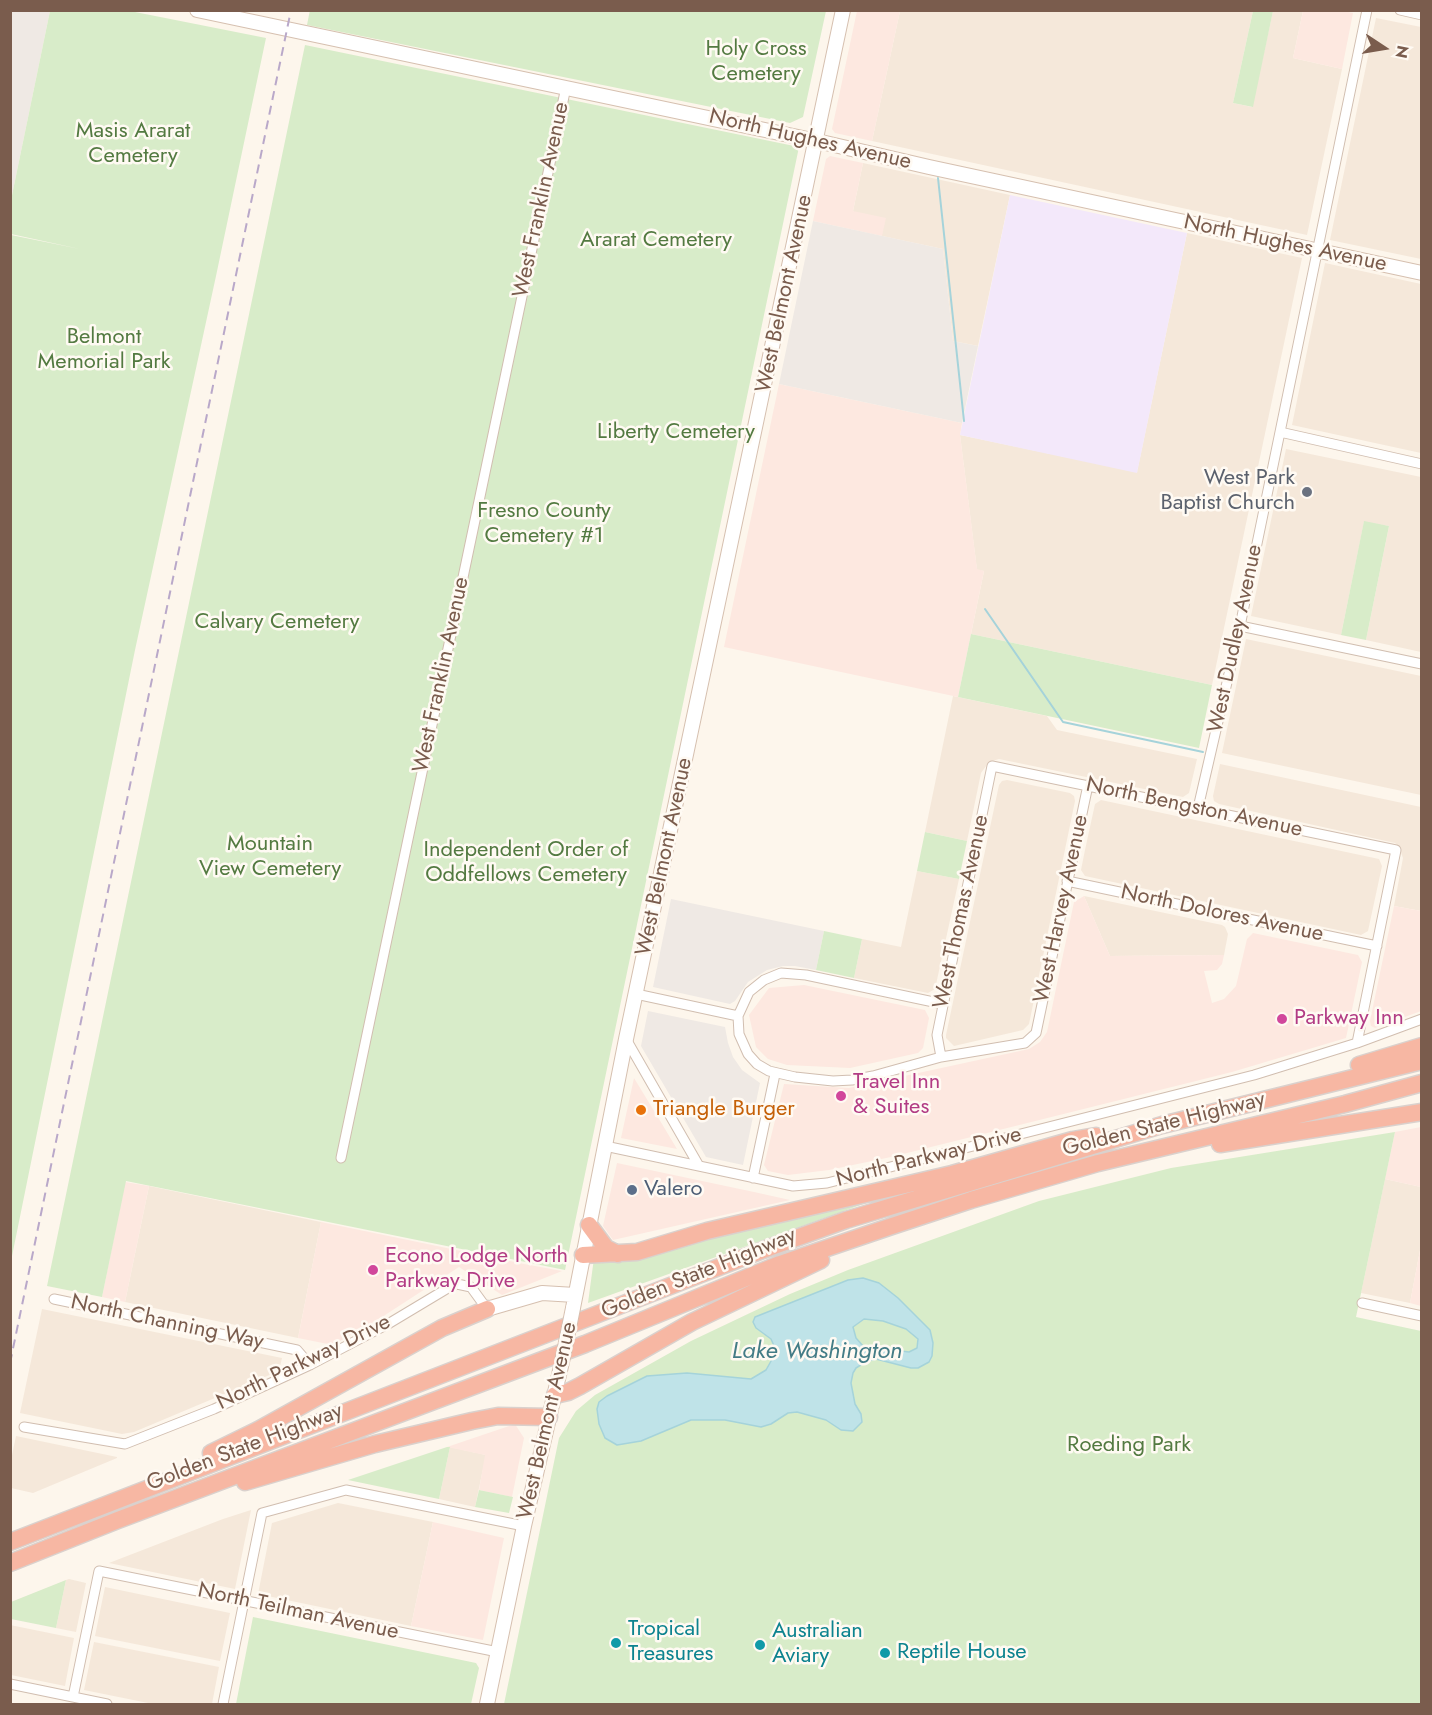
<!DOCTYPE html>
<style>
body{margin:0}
#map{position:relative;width:1432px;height:1715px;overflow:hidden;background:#fdf6ec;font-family:Jost,sans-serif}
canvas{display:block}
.frame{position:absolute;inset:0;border:12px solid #7a5c4d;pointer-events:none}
.north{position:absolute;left:1354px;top:18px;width:60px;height:60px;-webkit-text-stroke:4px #fffaf3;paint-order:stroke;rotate:102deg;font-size:16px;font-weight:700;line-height:24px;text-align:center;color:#7a5c4d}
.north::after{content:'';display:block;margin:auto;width:21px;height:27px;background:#7a5c4d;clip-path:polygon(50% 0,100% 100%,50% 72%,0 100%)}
</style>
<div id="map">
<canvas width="1432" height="1715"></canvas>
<div class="frame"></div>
<div class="north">N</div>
</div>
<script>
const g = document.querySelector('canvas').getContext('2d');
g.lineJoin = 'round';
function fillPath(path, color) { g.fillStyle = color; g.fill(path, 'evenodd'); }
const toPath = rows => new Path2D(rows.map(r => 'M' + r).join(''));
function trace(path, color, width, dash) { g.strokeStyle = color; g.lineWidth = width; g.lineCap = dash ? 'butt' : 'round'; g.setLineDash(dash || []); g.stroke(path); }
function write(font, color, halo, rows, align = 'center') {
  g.font = font + ' Jost,sans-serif'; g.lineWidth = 5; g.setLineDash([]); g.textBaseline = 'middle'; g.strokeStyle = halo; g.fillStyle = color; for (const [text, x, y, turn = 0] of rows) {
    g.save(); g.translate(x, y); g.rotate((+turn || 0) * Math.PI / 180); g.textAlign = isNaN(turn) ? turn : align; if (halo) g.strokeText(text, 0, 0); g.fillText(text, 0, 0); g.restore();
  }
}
fillPath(toPath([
 [900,11,1253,11,1233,103,1252,107,1273,11,1303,11,1293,58,1342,69,1307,235,872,141],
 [1376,18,1421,27,1421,259,1330,240],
 [863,163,1010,195,978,346,953,341,943,249,882,236,853,211],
 [1187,233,1302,258,1212,685,971,634,984,571,977,570,960,435,1137,472],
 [1325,263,1421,284,1421,453,1292,425],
 [1286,449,1421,477,1421,652,1366,640,1389,526,1364,522,1341,635,1251,616],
 [1246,639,1421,676,1421,795,1222,753],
 [953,696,1047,716,1057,730,1197,759,1189,793,1183,797,999,759,989,762,981,773,967,841,925,832],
 [1220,764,1421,807,1421,911,1394,906,1403,858,1399,847,1395,843,1219,804,1214,801,1213,796],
 [1007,780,1070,793,1074,796,1075,801,1029,1024,1023,1030,954,1046,946,1038,946,1035,999,785,1002,781],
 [1101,800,1379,859,1382,866,1368,931,1361,935,1085,876,1081,870,1085,850,1095,804],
 [917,871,959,879,935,989,928,993,854,978,862,939,901,947],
 [1084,896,1222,925,1225,927,1228,934,1224,955,1110,956],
 [1385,1179,1421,1187,1421,1245,1410,1303,1361,1293],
 [149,1186,321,1222,298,1338,125,1302],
 [42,1309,282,1358,279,1371,134,1432,122,1434,20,1413],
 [16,1436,117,1457,117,1458,33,1493,11,1488,11,1460],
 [450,1447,486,1455,475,1507,439,1499],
 [338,1503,433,1522,411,1626,258,1594,272,1523],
 [251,1510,235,1589,109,1563,223,1519],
 [69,1579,86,1583,76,1632,56,1628,66,1580],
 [105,1587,230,1613,220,1661,95,1636],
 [10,1625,74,1638,65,1686,11,1675],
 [94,1642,219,1667,212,1704,153,1704,84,1690]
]), '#f5e8da');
fillPath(toPath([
 [857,11,900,11,872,141,835,133,832,129],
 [1343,11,1353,13,1342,69,1293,58,1303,11],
 [830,156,863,163,853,211,886,218,882,236,813,221,826,159],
 [779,384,962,423,960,435,977,569,984,571,958,697,724,647],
 [1084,896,1110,956,1224,955,1222,964,1217,970,1204,971,1212,1003,1224,999,1236,986,1247,939,1253,933,1358,955,1362,962,1346,1038,1232,1072,891,1157,829,1170,788,1175,768,1171,764,1165,784,1084,849,1088,1029,1049,1040,1042,1047,1032,1074,902],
 [1394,906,1421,911,1421,1011,1375,1028,1371,1026,1370,1021],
 [804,985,925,1010,929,1018,923,1048,918,1053,850,1068,787,1065,768,1059,756,1047,749,1015,769,988],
 [634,1078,662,1124,677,1149,621,1138],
 [1421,1127,1421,1187,1385,1179,1395,1132],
 [617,1163,754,1192,790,1200,613,1240,603,1226],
 [125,1182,149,1186,125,1302,102,1297],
 [321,1222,524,1264,562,1271,502,1295,459,1267,382,1317,333,1345,298,1338],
 [1421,1245,1422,1305,1421,1306,1410,1303],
 [515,1424,524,1438,512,1497,479,1490,485,1455,447,1447],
 [433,1522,504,1538,483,1640,411,1626]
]), '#fde8e0');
fillPath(toPath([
 [11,11,50,11,11,200],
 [813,221,943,249,953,341,978,346,962,423,779,384],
 [671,899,824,931,816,970,795,966,783,966,767,970,748,982,735,1001,730,1004,653,987],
 [648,1011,725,1027,728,1043,733,1057,742,1070,760,1083,743,1165,706,1157,641,1046]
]), '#efe9e4');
fillPath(toPath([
 [1010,195,1187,233,1137,473,960,435]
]), '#f3e8fa');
fillPath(toPath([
 [310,10,826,10,826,11,803,117,790,123,307,25],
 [50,11,130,11,266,38,216,276,135,650,11,1261,11,235,80,249,11,234,11,200],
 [1253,11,1273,11,1253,107,1233,103],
 [305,45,799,147,565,1270,126,1181,102,1297,47,1286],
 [1364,521,1389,526,1366,640,1341,635],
 [971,634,1212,685,1199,748,958,697],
 [925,832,967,841,959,879,917,871],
 [824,931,862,939,854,978,816,970],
 [1395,1132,1356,1317,1421,1331,1421,1704,504,1704,559,1438,576,1411,595,1395,691,1341,790,1294,848,1270,1039,1201,1171,1168],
 [869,1202,588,1303,594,1258],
 [447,1447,450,1447,439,1499,348,1480],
 [479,1490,513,1497,509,1513,475,1507],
 [66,1580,56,1628,11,1619,11,1602],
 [253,1617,476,1663,479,1668,471,1704,236,1704]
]), '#d8ecc9');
const water = toPath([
 [863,1278,879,1283,898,1298,930,1330,933,1343,932,1356,929,1362,918,1368,911,1368,876,1359,867,1361,856,1368,853,1373,851,1383,855,1404,861,1414,862,1422,853,1431,841,1430,826,1420,797,1412,788,1413,771,1424,761,1427,725,1420,691,1420,641,1441,617,1445,605,1438,599,1424,597,1409,599,1402,607,1396,647,1376,687,1373,751,1379,766,1370,775,1354,775,1348,771,1339,756,1328,753,1322,755,1317,848,1280,863,1278],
 [864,1319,883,1321,906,1329,918,1339,917,1348,909,1352,863,1346,856,1338,853,1327,864,1319]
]);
fillPath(water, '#bfe3e8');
trace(water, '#a5d3da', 1.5);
trace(toPath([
 [938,178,964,421],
 [985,609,1063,722,1203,752]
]), '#a5d3da', 2);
const street = toPath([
 [1400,10,1422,15],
 [1280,432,1422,464],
 [1240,626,1422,664],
 [1198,808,1240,626,1367,10],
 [1067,881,1377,946],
 [636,994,738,1016],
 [943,1004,806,975,781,973,764,980,749,992,738,1016,739,1034,748,1054,757,1064,769,1071,795,1077,833,1081,852,1080,873,1076,941,1057,1025,1043,1036,1033,1088,785],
 [626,1039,699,1166],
 [941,1057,937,1035,992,766,1396,850,1357,1043],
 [605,1146,793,1186,827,1183,1254,1075,1357,1043,1422,1019],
 [341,1158,566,87],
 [753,1178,775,1074],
 [54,1299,297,1350,310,1365],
 [1362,1303,1422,1316],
 [24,1427,125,1444,214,1409,310,1365,388,1324,448,1288,457,1284,471,1287,487,1309],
 [10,1684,107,1704],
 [73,1697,99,1571,498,1652],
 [223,1704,262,1513,346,1490,524,1526]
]);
const secondary = toPath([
 [197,10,817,141,929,167,1422,273],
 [573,1308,626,1039,843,10],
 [487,1309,542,1293,575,1295],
 [487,1704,524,1526,562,1362]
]);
const highway = toPath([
 [1359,1065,1422,1046],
 [1220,1144,1422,1112],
 [589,1225,606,1248,618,1254],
 [583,1255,637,1252,707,1231,952,1174,1073,1140,1096,1136],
 [555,1395,568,1392,580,1386,692,1322,821,1260],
 [211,1453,258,1430,442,1328,487,1309],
 [245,1482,375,1444,472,1421,498,1416,549,1417],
 [10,1542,763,1250,846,1220,1162,1125,1422,1061],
 [10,1563,118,1520,585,1344,780,1264,892,1226,971,1200,1098,1163,1345,1104,1422,1083]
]);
trace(street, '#d1beb0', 11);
trace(secondary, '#d6c0b0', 16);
trace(highway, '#dad1cd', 19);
trace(street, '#fff', 9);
trace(secondary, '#fff', 14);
trace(highway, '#f7b7a3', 16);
trace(toPath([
 [10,1363,291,10]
]), '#b9a8c9', 2, [9, 6]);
const secondaryBridge = toPath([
 [562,1362,573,1308]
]);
trace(secondaryBridge, '#d6c0b0', 16, []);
trace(secondaryBridge, '#fff', 14);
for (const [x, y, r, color] of [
 [1307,492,6,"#6b7280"],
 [1282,1019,6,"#d1479c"],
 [841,1096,6,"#d1479c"],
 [641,1110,6,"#e8710a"],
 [632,1190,6,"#5c6f8a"],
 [373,1270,6,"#d1479c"],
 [616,1643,6,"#0f9aa8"],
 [760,1645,6,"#0f9aa8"],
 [885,1653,6,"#0f9aa8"]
]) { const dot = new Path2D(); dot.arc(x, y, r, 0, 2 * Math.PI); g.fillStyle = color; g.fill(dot); trace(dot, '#fffaf3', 2); }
write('22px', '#537a41', '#fffaf3', [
 ["Holy Cross",756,50],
 ["Cemetery",756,75],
 ["Masis Ararat",133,132],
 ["Cemetery",133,157],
 ["Ararat Cemetery",656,241],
 ["Belmont",104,338],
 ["Memorial Park",104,363],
 ["Liberty Cemetery",676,433],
 ["Fresno County",544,512],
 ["Cemetery #1",544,537],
 ["Calvary Cemetery",277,623],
 ["Mountain",270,845],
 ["View Cemetery",270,870],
 ["Independent Order of",526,851],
 ["Oddfellows Cemetery",526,876],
 ["Roeding Park",1129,1446]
]);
write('22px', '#7a5c4d', '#fffaf3', [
 ["North Hughes Avenue",810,140,13],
 ["West Franklin Avenue",542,200,-78],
 ["North Hughes Avenue",1285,244,12],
 ["West Belmont Avenue",785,294,-78],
 ["West Dudley Avenue",1236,639,-78],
 ["West Franklin Avenue",442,675,-78],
 ["North Bengston Avenue",1194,808,12],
 ["West Belmont Avenue",665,857,-78],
 ["West Harvey Avenue",1062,909,-78],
 ["West Thomas Avenue",962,912,-78],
 ["North Dolores Avenue",1222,914,12],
 ["Golden State Highway",1164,1125,-14],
 ["North Parkway Drive",929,1158,-14],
 ["Golden State Highway",699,1274,-22],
 ["North Channing Way",167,1323,12],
 ["North Parkway Drive",304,1363,-26],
 ["West Belmont Avenue",548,1421,-77],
 ["Golden State Highway",245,1448,-21],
 ["North Teilman Avenue",298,1612,12]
]);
write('22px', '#5b616d', '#fffaf3', [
 ["West Park",1295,479],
 ["Baptist Church",1295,504]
], 'right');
write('22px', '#b23c85', '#fffaf3', [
 ["Parkway Inn",1294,1019],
 ["Travel Inn",853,1083],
 ["& Suites",853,1108],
 ["Econo Lodge North",385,1257],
 ["Parkway Drive",385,1282]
], 'left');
write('22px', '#c56008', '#fffaf3', [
 ["Triangle Burger",653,1110]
], 'left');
write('22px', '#4e5e75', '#fffaf3', [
 ["Valero",644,1190]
], 'left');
write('22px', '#0d838f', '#fffaf3', [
 ["Tropical",628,1630],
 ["Treasures",628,1655],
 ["Australian",772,1632],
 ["Aviary",772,1657],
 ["Reptile House",897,1653]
], 'left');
write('italic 24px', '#437c86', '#fffaf3', [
 ["Lake Washington",817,1352]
]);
</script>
